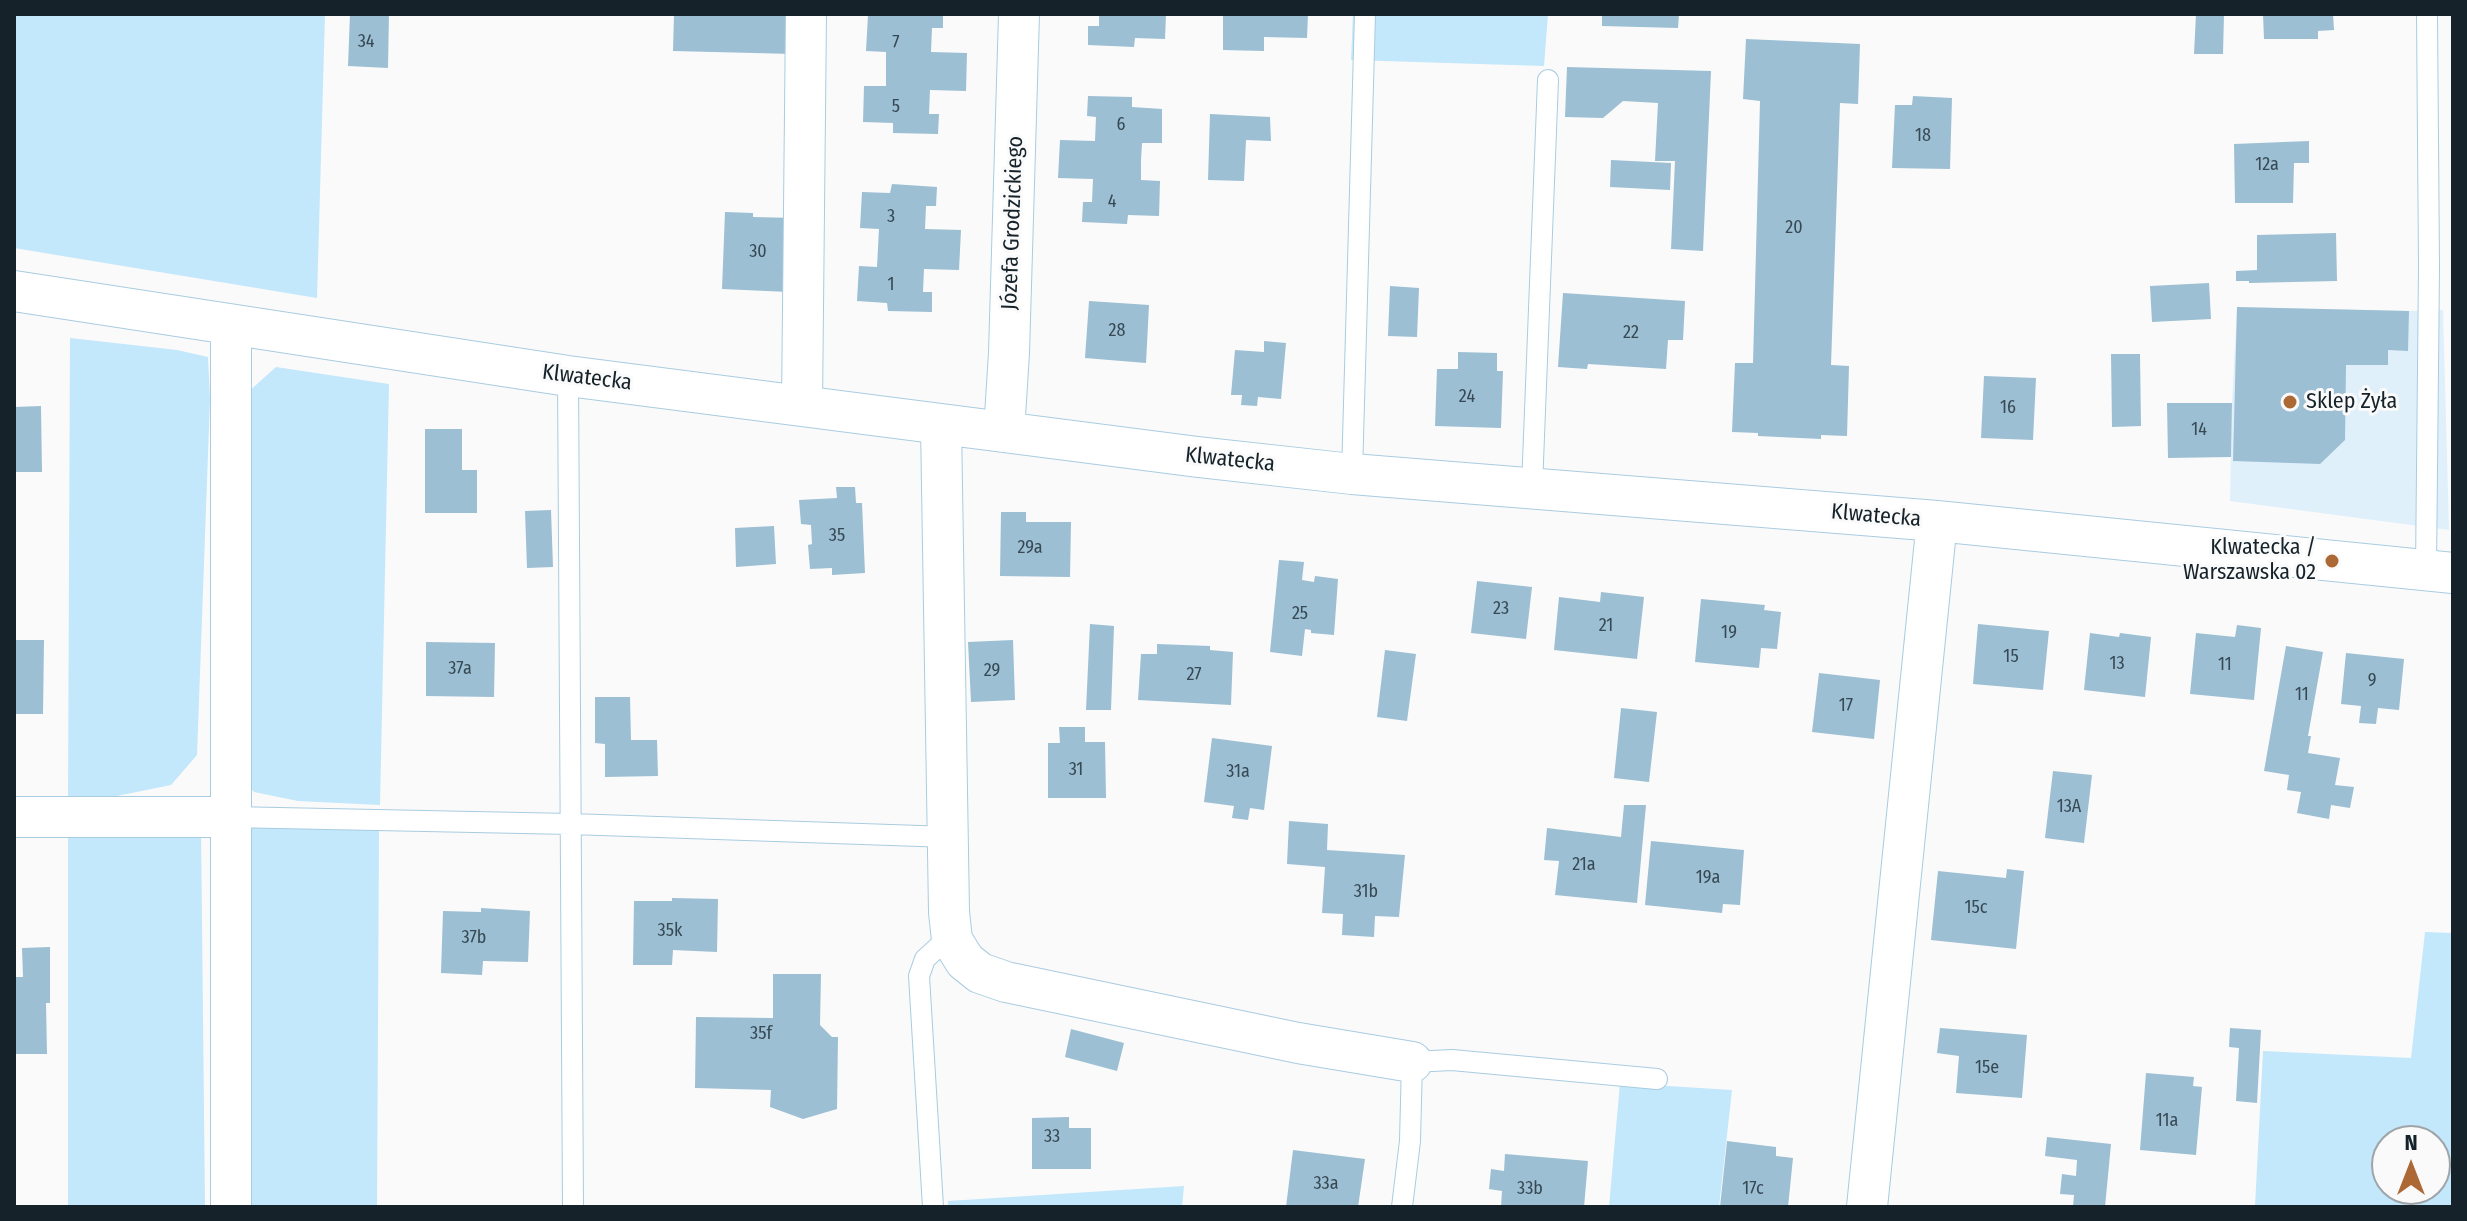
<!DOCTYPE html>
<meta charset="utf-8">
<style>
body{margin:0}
#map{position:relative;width:2467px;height:1221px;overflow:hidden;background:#fafafa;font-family:"Fira Sans Condensed",sans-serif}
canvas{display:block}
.frame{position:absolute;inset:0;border:16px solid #15222a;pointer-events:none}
.north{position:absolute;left:2371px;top:1125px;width:80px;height:80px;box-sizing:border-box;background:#fafafa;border:2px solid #9ea4a7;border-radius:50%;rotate:0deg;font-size:22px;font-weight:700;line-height:32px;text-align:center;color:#15222a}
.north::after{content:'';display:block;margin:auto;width:28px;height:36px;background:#ac6936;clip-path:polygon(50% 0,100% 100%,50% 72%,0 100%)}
</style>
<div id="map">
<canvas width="2467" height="1221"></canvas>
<div class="frame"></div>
<div class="north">N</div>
</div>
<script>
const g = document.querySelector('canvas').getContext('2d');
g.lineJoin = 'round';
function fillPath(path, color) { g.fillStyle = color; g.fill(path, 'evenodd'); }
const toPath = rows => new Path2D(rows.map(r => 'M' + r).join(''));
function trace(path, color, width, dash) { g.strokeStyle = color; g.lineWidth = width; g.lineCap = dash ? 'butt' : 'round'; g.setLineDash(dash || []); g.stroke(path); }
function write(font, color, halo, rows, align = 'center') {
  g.font = font + ' "Fira Sans Condensed",sans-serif'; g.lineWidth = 6; g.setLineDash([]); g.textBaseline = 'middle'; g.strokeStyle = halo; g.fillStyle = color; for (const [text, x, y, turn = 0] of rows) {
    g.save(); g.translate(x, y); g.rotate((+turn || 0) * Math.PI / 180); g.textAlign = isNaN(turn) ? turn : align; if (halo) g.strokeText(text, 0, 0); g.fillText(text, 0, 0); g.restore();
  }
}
fillPath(toPath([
 [2237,307,2409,311,2443,310,2449,530,2230,501,2232,403]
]), '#dff0fb');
fillPath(toPath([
 [14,14,325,14,317,298,14,248],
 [1353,14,1548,14,1544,66,1351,60],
 [70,338,177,350,208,357,210,399,197,755,171,785,97,800,68,799],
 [276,367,389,384,380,805,298,801,254,792,233,768,247,393],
 [236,821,379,830,377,1207,235,1207],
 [201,829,205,1207,68,1207,68,836],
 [2425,932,2453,933,2453,1207,2255,1207,2263,1051,2411,1058],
 [2435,1141,2435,1189,2387,1189,2387,1141],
 [1620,1083,1732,1090,1719,1207,1609,1207],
 [1184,1186,1182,1207,948,1207,948,1201]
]), '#c3e7fb');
fillPath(toPath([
 [350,14,389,14,388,68,348,66],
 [674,14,796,14,794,54,673,51],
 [897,14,943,14,943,28,932,28,931,52,967,53,966,91,930,90,929,114,939,114,938,134,893,133,893,123,863,122,864,86,886,86,886,52,866,51,868,15],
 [1099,14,1166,14,1165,39,1135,38,1134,47,1088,45,1088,26,1099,26],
 [1223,14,1308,14,1307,38,1264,37,1264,51,1223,50],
 [1602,14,1679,14,1678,28,1602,26],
 [2196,14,2224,14,2223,54,2194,54],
 [2263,14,2333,14,2334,30,2318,31,2318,39,2264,39],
 [1746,39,1860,44,1858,104,1840,103,1831,365,1849,366,1847,436,1821,435,1821,439,1758,436,1758,433,1732,432,1735,363,1753,363,1760,101,1743,99],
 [1567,67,1711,71,1703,251,1671,249,1675,161,1655,161,1658,103,1623,101,1603,118,1565,117],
 [1088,96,1132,97,1132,107,1162,109,1162,143,1142,143,1141,160,1141,180,1160,181,1159,216,1128,215,1127,224,1082,222,1083,202,1092,202,1093,179,1058,178,1060,140,1095,141,1096,117,1087,116],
 [1913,96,1952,98,1950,169,1892,168,1895,105,1912,105],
 [1210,114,1270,117,1271,141,1246,140,1244,181,1208,180],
 [2309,141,2309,163,2294,163,2293,203,2235,203,2234,144],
 [1611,160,1671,163,1670,190,1610,187],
 [892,184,937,187,936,206,926,206,925,229,961,230,959,270,924,269,923,292,932,292,932,312,888,311,887,303,857,301,859,266,877,267,879,229,860,228,862,192,890,193],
 [725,212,753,213,753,217,795,218,789,292,722,289],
 [2336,233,2337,281,2249,283,2249,281,2236,281,2236,271,2257,270,2257,235],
 [2209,283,2211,319,2152,322,2150,286],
 [1390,286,1419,288,1417,337,1388,336],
 [1563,293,1685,301,1683,340,1668,340,1666,369,1588,364,1587,369,1558,367],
 [1089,301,1149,305,1146,363,1085,358],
 [2237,307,2409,311,2408,351,2388,350,2388,365,2346,365,2345,440,2320,464,2233,461],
 [1264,341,1286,343,1281,399,1258,397,1257,406,1241,405,1242,395,1231,395,1235,350,1264,352],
 [1458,352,1497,353,1497,371,1503,371,1501,428,1435,426,1437,369,1458,369],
 [2111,354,2140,354,2141,426,2112,427],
 [1984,376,2036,378,2033,440,1981,438],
 [2167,403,2232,403,2231,457,2168,458],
 [41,406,42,472,14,472,14,407],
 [425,429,462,429,462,470,477,470,477,513,425,513],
 [836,487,855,487,856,503,862,503,865,573,832,575,832,568,810,569,808,545,812,544,811,525,801,524,799,500,837,498],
 [551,510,553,567,527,568,525,511],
 [1001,512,1026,512,1026,522,1071,522,1070,577,1000,576],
 [774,526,776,564,736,567,735,528],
 [1279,560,1304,562,1302,580,1314,582,1315,576,1338,579,1334,635,1311,633,1311,630,1305,629,1302,656,1270,652],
 [1477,581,1532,587,1526,639,1471,633],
 [1601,592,1644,597,1637,659,1554,650,1559,597,1600,602],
 [1701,599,1765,605,1764,610,1781,612,1777,649,1761,648,1759,668,1695,662],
 [1090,624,1114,626,1111,710,1086,710],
 [1978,624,2049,631,2043,690,1973,684],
 [2237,625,2261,628,2254,700,2190,694,2196,633,2235,637],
 [2090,633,2119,637,2120,633,2151,637,2145,697,2084,690],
 [14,640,44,640,43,714,14,714],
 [1013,640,1015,700,971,702,968,642],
 [426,642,495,643,494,697,426,696],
 [1157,644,1210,646,1210,650,1233,652,1231,705,1138,700,1141,654,1157,654],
 [2286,646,2323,652,2308,736,2311,736,2308,753,2340,758,2335,785,2354,787,2350,808,2331,805,2329,819,2297,813,2301,792,2287,790,2289,775,2264,771],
 [1385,650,1416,654,1407,721,1377,717],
 [2346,653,2404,659,2399,710,2378,708,2376,724,2359,723,2361,706,2341,704],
 [1819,673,1880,680,1874,739,1812,732],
 [595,697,630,697,631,740,657,740,658,776,605,777,605,744,595,743],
 [1621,708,1657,712,1649,782,1614,778],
 [1059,727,1085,727,1085,742,1105,742,1106,798,1048,798,1048,743,1060,743],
 [1212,738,1272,746,1264,810,1250,808,1248,820,1232,818,1234,806,1204,802],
 [2053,771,2092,775,2084,843,2045,838],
 [1624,805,1646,805,1637,903,1555,895,1559,861,1544,860,1547,828,1621,837],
 [1289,821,1328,824,1327,850,1405,855,1399,917,1375,916,1374,937,1342,935,1343,914,1322,913,1325,867,1287,864],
 [1651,841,1744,850,1740,905,1723,904,1722,913,1645,905],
 [2007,869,2024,871,2016,949,1931,940,1938,871,2006,878],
 [672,898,718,899,717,952,673,950,672,965,633,965,634,901,672,901],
 [481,908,530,911,528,962,483,961,482,975,441,973,443,911,481,912],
 [50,947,50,1003,46,1003,47,1054,14,1054,14,977,23,977,22,948],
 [773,974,821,974,820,1025,832,1037,838,1037,837,1109,803,1119,770,1107,771,1090,695,1088,696,1017,773,1018],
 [1940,1028,2027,1035,2022,1098,1956,1093,1959,1056,1937,1053],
 [2230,1028,2261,1030,2257,1103,2236,1101,2239,1048,2229,1047],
 [1071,1029,1124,1043,1117,1071,1065,1057],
 [2146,1073,2194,1077,2193,1086,2202,1087,2196,1155,2140,1150],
 [1069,1117,1069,1128,1091,1128,1091,1169,1032,1169,1032,1118],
 [2047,1137,2111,1144,2105,1207,2073,1207,2074,1195,2060,1194,2062,1174,2076,1176,2077,1160,2045,1156],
 [1727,1141,1776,1147,1776,1156,1793,1158,1788,1207,1720,1207],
 [1293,1150,1365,1159,1358,1207,1286,1207],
 [1505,1154,1588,1161,1584,1207,1501,1207,1502,1191,1489,1189,1491,1169,1504,1171]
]), '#9cbfd3');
const lane = toPath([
 [568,376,573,1207],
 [1352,474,1365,14],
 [1532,487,1548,80],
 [2426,570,2429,267,2427,14],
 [230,817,571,824,949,837],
 [933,1207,919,976,925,959,937,948,952,940],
 [1402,1207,1410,1141,1412,1062,1452,1060,1657,1079]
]);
const street = toPath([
 [14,291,568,376,1198,457,1352,474,1937,521,2453,573],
 [231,326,231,1207],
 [802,405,806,14],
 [941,425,949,912,952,940,965,961,980,973,1006,982,1298,1043,1412,1062],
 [1004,432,1009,353,1019,14],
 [14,817,230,817],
 [1867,1207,1937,521]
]);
trace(lane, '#a9cce0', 22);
trace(street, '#a9cce0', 42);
trace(lane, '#fff', 20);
trace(street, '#fff', 40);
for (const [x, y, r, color] of [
 [2290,402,8,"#ac6936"],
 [2332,561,8,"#ac6936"]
]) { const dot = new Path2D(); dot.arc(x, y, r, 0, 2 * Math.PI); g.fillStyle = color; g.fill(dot); trace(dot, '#fafafa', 3); }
write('18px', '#374954', null, [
 ["34",366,42],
 ["7",896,43],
 ["5",896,107],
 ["6",1121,125],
 ["18",1923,136],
 ["12a",2267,165],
 ["4",1112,202],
 ["3",891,217],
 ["20",1794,228],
 ["30",758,252],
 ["1",891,285],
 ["28",1117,331],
 ["22",1631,333],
 ["24",1467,397],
 ["16",2008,408],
 ["14",2199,430],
 ["35",837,536],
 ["29a",1030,548],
 ["23",1501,609],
 ["25",1300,614],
 ["21",1606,626],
 ["19",1729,633],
 ["15",2011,657],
 ["13",2117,664],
 ["11",2225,665],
 ["37a",460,669],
 ["29",992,671],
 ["27",1194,675],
 ["9",2372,681],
 ["11",2302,695],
 ["17",1846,706],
 ["31",1076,770],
 ["31a",1238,772],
 ["13A",2069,807],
 ["21a",1584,865],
 ["19a",1708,878],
 ["31b",1366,892],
 ["15c",1976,908],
 ["35k",670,931],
 ["37b",474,938],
 ["35f",761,1034],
 ["15e",1987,1068],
 ["11a",2167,1121],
 ["33",1052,1137],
 ["33a",1326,1184],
 ["33b",1530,1189],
 ["17c",1753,1189]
]);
write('22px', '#15222a', '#fafafa', [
 ["Józefa Grodzickiego",1013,223,-88],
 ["Klwatecka",587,378,7],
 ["Klwatecka",1230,460,6],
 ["Klwatecka",1876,516,5]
]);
write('22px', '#15222a', '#fafafa', [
 ["Sklep Żyła",2306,402],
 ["Klwatecka /",2316,548,"right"],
 ["Warszawska 02",2316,573,"right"]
], 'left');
</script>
